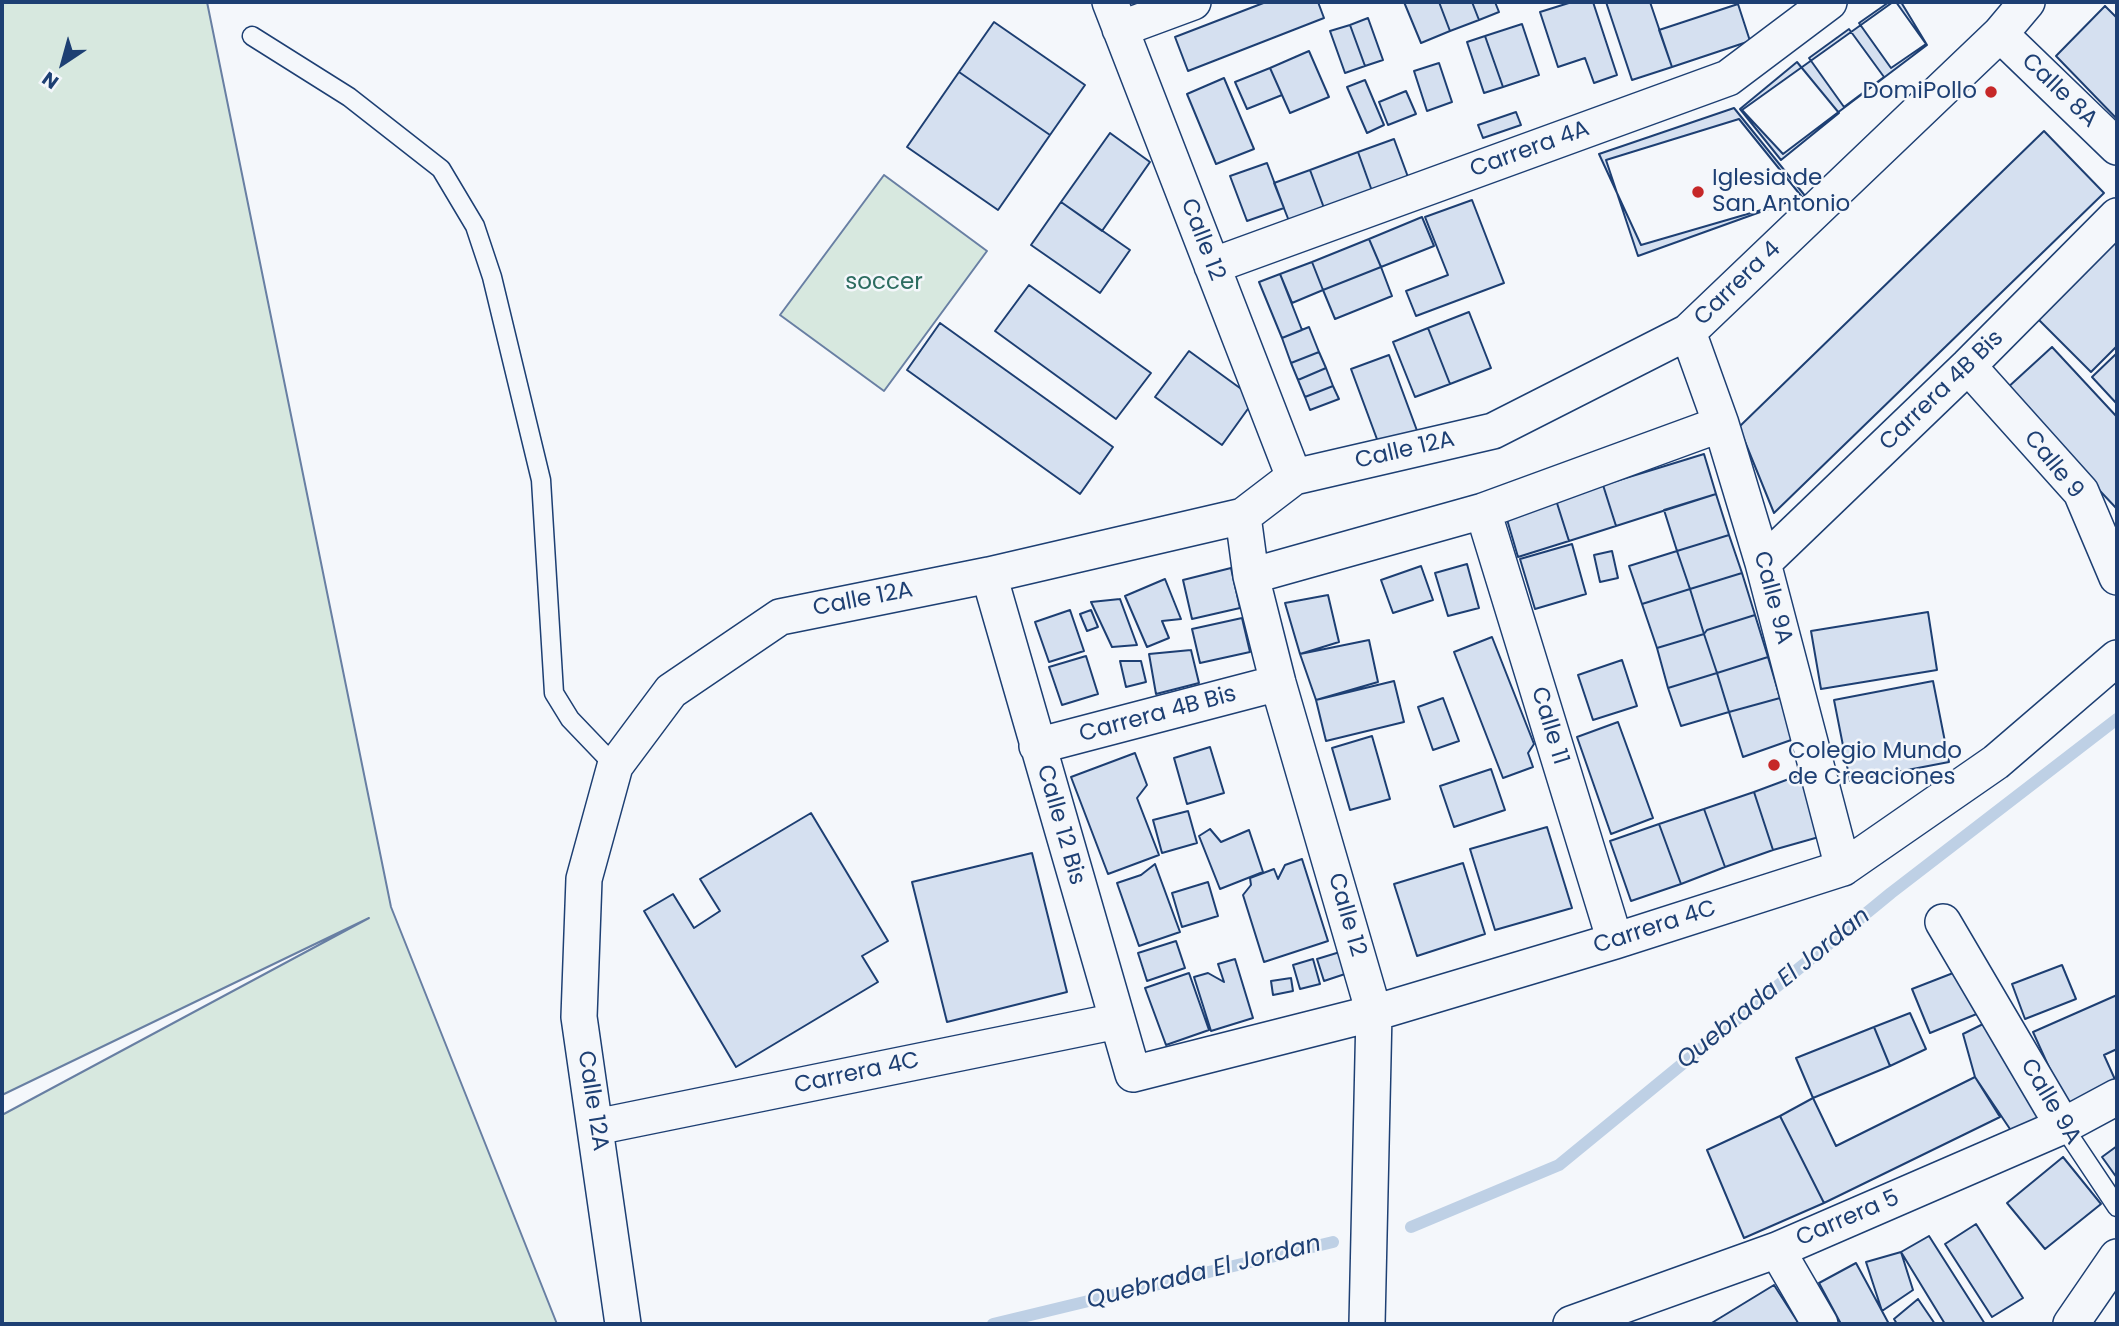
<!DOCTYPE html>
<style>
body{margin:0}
#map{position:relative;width:2119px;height:1326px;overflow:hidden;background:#f4f7fb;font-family:Poppins,sans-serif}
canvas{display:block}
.frame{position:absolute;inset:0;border:4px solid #1d3f73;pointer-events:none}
.north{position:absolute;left:28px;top:28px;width:70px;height:70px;-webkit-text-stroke:5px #f4f7fb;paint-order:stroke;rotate:216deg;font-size:19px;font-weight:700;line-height:28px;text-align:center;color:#1d3f73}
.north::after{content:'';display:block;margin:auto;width:24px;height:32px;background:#1d3f73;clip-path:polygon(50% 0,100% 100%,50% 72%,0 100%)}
</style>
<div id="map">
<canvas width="2119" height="1326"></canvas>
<div class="frame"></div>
<div class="north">N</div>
</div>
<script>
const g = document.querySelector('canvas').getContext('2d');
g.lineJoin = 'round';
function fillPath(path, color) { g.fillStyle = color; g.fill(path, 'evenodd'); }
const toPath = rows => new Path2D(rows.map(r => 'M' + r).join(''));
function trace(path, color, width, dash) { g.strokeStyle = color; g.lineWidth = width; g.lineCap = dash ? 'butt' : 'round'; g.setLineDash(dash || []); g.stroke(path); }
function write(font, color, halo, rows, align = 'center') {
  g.font = font + ' Poppins,sans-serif'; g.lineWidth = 5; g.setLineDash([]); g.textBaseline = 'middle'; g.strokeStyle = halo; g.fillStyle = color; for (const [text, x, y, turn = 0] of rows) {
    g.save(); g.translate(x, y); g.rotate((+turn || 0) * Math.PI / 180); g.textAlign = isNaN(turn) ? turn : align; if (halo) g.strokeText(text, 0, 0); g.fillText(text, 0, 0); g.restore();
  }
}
const green = toPath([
 [2,2,207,2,391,907,557,1324,2,1324,2,1115,369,918,2,1095,2,2],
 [884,175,987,251,884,391,780,315,884,175]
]);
fillPath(green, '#d7e8df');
trace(green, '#687fa3', 2);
trace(toPath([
 [1411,1227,1559,1165,1891,893,2117,719],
 [993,1324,1333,1242]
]), '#bed0e5', 12);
const building = toPath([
 [1266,2,1318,2,1324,18,1188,71,1175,37,1266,2],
 [1404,2,1439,2,1450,31,1421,43,1404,2],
 [1439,2,1472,2,1479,20,1450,31,1439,2],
 [1472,2,1495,2,1499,12,1479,20,1472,2],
 [1572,2,1593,2,1617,75,1594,83,1585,58,1558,67,1540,12,1572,2],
 [1606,2,1650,2,1672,67,1632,80,1606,2],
 [1889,2,1896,2,1926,44,1891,68,1859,23,1889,2],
 [1893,2,1901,2,1927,45,1783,154,1742,110,1893,2],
 [1738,4,1750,41,1672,67,1659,30,1738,4],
 [2105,6,2117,18,2117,119,2056,56,2105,6],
 [1368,18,1383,60,1365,66,1350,25,1368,18],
 [994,22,1085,85,1050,135,959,72,994,22],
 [1522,24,1539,75,1503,87,1485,36,1522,24],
 [1350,25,1365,66,1345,73,1330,31,1350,25],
 [1849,29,1884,77,1844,107,1809,58,1849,29],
 [1485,36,1503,87,1484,93,1467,42,1485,36],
 [1309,51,1329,97,1290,113,1270,68,1309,51],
 [1797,62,1839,113,1781,160,1740,109,1797,62],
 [1439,63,1452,102,1427,111,1414,71,1439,63],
 [1270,68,1282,95,1247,109,1235,82,1270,68],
 [959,72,1050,135,998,210,907,147,959,72],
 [1224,78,1254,149,1216,164,1187,94,1224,78],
 [1365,80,1384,125,1367,133,1347,87,1365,80],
 [1406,91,1416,114,1388,125,1379,102,1406,91],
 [1734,108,1806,197,1641,245,1599,154,1734,108],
 [1516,112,1521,125,1483,138,1478,125,1516,112],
 [1739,119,1802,197,1638,256,1606,160,1739,119],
 [2044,131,2104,193,1774,513,1739,427,2044,131],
 [1110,133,1150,162,1102,231,1061,202,1110,133],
 [1394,139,1408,177,1372,191,1358,152,1394,139],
 [1358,152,1372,191,1324,208,1310,170,1358,152],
 [1267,163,1284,208,1247,221,1230,176,1267,163],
 [1310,170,1324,208,1289,221,1274,183,1310,170],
 [1472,200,1504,283,1416,316,1406,291,1448,275,1425,217,1472,200],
 [1061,202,1130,250,1100,293,1031,245,1061,202],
 [1422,217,1434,246,1381,267,1369,239,1422,217],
 [2117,236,2117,346,2091,372,2035,316,2117,236],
 [1369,239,1381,267,1323,290,1312,262,1369,239],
 [1312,262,1323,290,1292,303,1280,274,1312,262],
 [1381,267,1392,296,1335,319,1323,290,1381,267],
 [1280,274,1302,330,1282,338,1259,282,1280,274],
 [1029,285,1151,373,1116,419,995,331,1029,285],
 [1469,312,1491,368,1450,384,1428,328,1469,312],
 [940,323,1113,447,1080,494,907,370,940,323],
 [1309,327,1319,352,1291,363,1282,338,1309,327],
 [1428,328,1450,384,1415,397,1393,342,1428,328],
 [2052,347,2117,417,2117,509,2005,390,2052,347],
 [1189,351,1255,399,1222,445,1155,397,1189,351],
 [1319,352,1326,368,1298,380,1291,363,1319,352],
 [2117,353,2117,404,2092,377,2117,353],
 [1389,355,1419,436,1381,450,1351,369,1389,355],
 [1326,368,1333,386,1305,397,1298,380,1326,368],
 [1333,386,1339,399,1310,410,1305,397,1333,386],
 [1704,454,1716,494,1616,526,1603,485,1704,454],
 [1603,485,1616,526,1569,541,1556,500,1603,485],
 [1716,494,1729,535,1677,551,1664,510,1716,494],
 [1556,500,1569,541,1518,557,1506,516,1556,500],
 [1729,535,1742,573,1690,589,1677,551,1729,535],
 [1572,544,1586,594,1535,609,1520,559,1572,544],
 [1612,551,1618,578,1600,582,1594,555,1612,551],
 [1677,551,1690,589,1642,604,1629,566,1677,551],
 [1467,564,1479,608,1448,616,1435,573,1467,564],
 [1421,566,1433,600,1393,613,1381,580,1421,566],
 [1231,568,1240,608,1192,619,1183,580,1231,568],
 [1742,573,1755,615,1707,630,1704,634,1690,589,1742,573],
 [1165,579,1181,619,1162,621,1169,638,1147,647,1125,596,1165,579],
 [1690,589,1704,634,1657,648,1642,604,1690,589],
 [1328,595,1339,642,1300,654,1285,603,1328,595],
 [1120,599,1137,645,1112,647,1091,602,1120,599],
 [1070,610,1084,651,1049,662,1035,622,1070,610],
 [1091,610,1098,627,1087,631,1080,614,1091,610],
 [1928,612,1937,670,1821,689,1811,631,1928,612],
 [1755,615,1768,657,1717,673,1704,634,1707,630,1755,615],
 [1242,618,1250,652,1200,663,1192,629,1242,618],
 [1704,634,1717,673,1668,688,1657,648,1704,634],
 [1492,637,1534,744,1528,753,1533,767,1503,778,1454,652,1492,637],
 [1369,640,1378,682,1316,700,1300,654,1369,640],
 [1191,650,1199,683,1156,694,1149,654,1191,650],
 [1086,656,1098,694,1062,705,1049,667,1086,656],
 [1768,657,1780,698,1729,712,1717,673,1768,657],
 [1622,660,1637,706,1593,720,1578,675,1622,660],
 [1120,661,1141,661,1146,682,1126,687,1120,661],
 [1717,673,1729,712,1681,726,1668,688,1717,673],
 [1394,681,1404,722,1326,741,1316,700,1394,681],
 [1933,681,1949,762,1850,781,1834,700,1933,681],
 [1443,698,1459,741,1433,750,1418,707,1443,698],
 [1780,698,1794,739,1743,757,1729,712,1780,698],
 [1618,722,1653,818,1611,834,1577,737,1618,722],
 [1372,736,1390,799,1350,810,1332,748,1372,736],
 [1210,747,1224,793,1187,804,1174,758,1210,747],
 [1135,753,1147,785,1137,798,1159,855,1108,874,1071,777,1135,753],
 [1491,769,1505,810,1454,827,1440,786,1491,769],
 [1805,773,1826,835,1773,850,1754,792,1805,773],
 [1754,792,1773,850,1725,867,1704,809,1754,792],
 [1704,809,1725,867,1681,884,1659,824,1704,809],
 [1188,811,1197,843,1162,853,1153,820,1188,811],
 [811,813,888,941,862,956,878,982,736,1067,644,911,673,894,694,928,720,911,700,879,811,813],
 [1659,824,1681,884,1631,901,1610,841,1659,824],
 [1547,827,1572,908,1495,930,1470,849,1547,827],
 [1210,829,1221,842,1249,830,1263,872,1220,889,1199,836,1210,829],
 [1032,853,1067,992,947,1022,912,882,1032,853],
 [1302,859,1328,941,1264,962,1243,895,1251,885,1250,878,1274,869,1278,879,1285,865,1302,859],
 [1463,863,1485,934,1417,956,1394,884,1463,863],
 [1155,864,1180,932,1139,946,1117,883,1141,875,1155,864],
 [1208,882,1218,916,1182,927,1172,893,1208,882],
 [1176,941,1185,968,1147,981,1138,953,1176,941],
 [1340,952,1348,973,1324,981,1317,959,1340,952],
 [1235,959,1253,1018,1211,1031,1194,977,1208,973,1224,982,1218,964,1235,959],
 [1313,959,1320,984,1300,989,1293,965,1313,959],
 [2062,965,2076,999,2025,1019,2012,984,2062,965],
 [1966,968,1984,1011,1930,1033,1912,989,1966,968],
 [1189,973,1209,1030,1166,1045,1145,988,1189,973],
 [1291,978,1293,991,1273,995,1271,981,1291,978],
 [2117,995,2117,1049,2104,1055,2117,1084,2067,1107,2033,1032,2117,995],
 [1910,1013,1926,1049,1890,1066,1874,1027,1910,1013],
 [1995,1018,2045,1120,2014,1135,1975,1077,1963,1034,1995,1018],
 [1874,1027,1890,1066,1813,1098,1796,1058,1874,1027],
 [1975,1077,2000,1117,1824,1203,1780,1116,1813,1098,1836,1146,1975,1077],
 [1780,1116,1824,1203,1744,1238,1707,1150,1780,1116],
 [2117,1146,2117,1178,2102,1157,2117,1146],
 [2063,1157,2101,1204,2045,1249,2007,1203,2063,1157],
 [1976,1224,2023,1298,1992,1317,1945,1244,1976,1224],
 [1929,1236,1985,1324,1945,1324,1901,1252,1929,1236],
 [1901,1252,1913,1290,1882,1311,1866,1262,1901,1252],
 [1856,1263,1882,1311,1889,1324,1841,1324,1819,1283,1856,1263],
 [1774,1285,1799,1324,1710,1324,1774,1285],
 [1918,1299,1935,1324,1897,1324,1894,1319,1918,1299]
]);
fillPath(building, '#d5e0f0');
trace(building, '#1d3f73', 2);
const service = toPath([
 [252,36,349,97,441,169,475,226,492,277,541,480,554,693,570,719,615,766],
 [2063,1126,2117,1207]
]);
const minor = toPath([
 [1110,2,1294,477],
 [1120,29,1193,2],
 [2000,34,2117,147],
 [1212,266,1728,78,1829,2],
 [1688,332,1721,424,1763,563,1843,868],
 [1968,366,2081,492,2117,577],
 [1483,511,1615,941],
 [1243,516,1251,576,1278,683,1374,1013,1367,1324],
 [1763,563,1968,366,2117,216],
 [989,575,1133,1074,1374,1013,1615,941,1843,868,1996,762,2117,658],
 [1251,576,1483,511,1721,424],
 [1037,746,1278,683],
 [1943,922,2063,1126],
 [596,1127,1117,1021],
 [1777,1250,1820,1324],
 [623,1324,579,1017,584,879,615,766,671,691,780,617,989,575,1243,516,1294,477,1493,431,1688,332,2000,34,2027,2],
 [1571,1324,1777,1250,2063,1126,2117,1097],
 [2071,1324,2117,1257]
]);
trace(service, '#1d3f73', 21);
trace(minor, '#1d3f73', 38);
trace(service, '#f4f7fb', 18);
trace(minor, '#f4f7fb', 35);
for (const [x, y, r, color] of [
 [1991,92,7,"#c62828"],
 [1698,192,7,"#c62828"],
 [1774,765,7,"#c62828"]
]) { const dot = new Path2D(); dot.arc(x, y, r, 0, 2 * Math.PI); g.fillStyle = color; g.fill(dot); trace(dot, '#f4f7fb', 2.5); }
write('23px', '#1d3f73', '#f4f7fb', [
 ["Calle 8A",2059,91,44],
 ["Carrera 4A",1530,150,-20],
 ["Calle 12",1202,240,69],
 ["Carrera 4",1738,284,-44],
 ["Carrera 4B Bis",1942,391,-44],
 ["Calle 12A",1405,451,-13],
 ["Calle 9",2053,465,51],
 ["Calle 9A",1772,598,75],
 ["Calle 12A",863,600,-11],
 ["Carrera 4B Bis",1158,715,-15],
 ["Calle 11",1549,726,73],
 ["Calle 12 Bis",1060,825,74],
 ["Calle 12",1346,915,74],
 ["Carrera 4C",1655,928,-18],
 ["Carrera 4C",857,1074,-12],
 ["Calle 12A",592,1101,81],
 ["Calle 9A",2050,1102,59],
 ["Carrera 5",1848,1219,-23]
]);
write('23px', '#1d3f73', '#f4f7fb', [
 ["DomiPollo",1977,92,"right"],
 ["Iglesia de",1712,179],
 ["San Antonio",1712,205],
 ["Colegio Mundo",1788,752],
 ["de Creaciones",1788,778]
], 'left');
write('23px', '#2c6c60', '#f4f7fb', [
 ["soccer",884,283]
]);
write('italic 24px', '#1d3f73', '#f4f7fb', [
 ["Quebrada El Jordan",1774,989,-39],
 ["Quebrada El Jordan",1204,1273,-14]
]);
</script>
